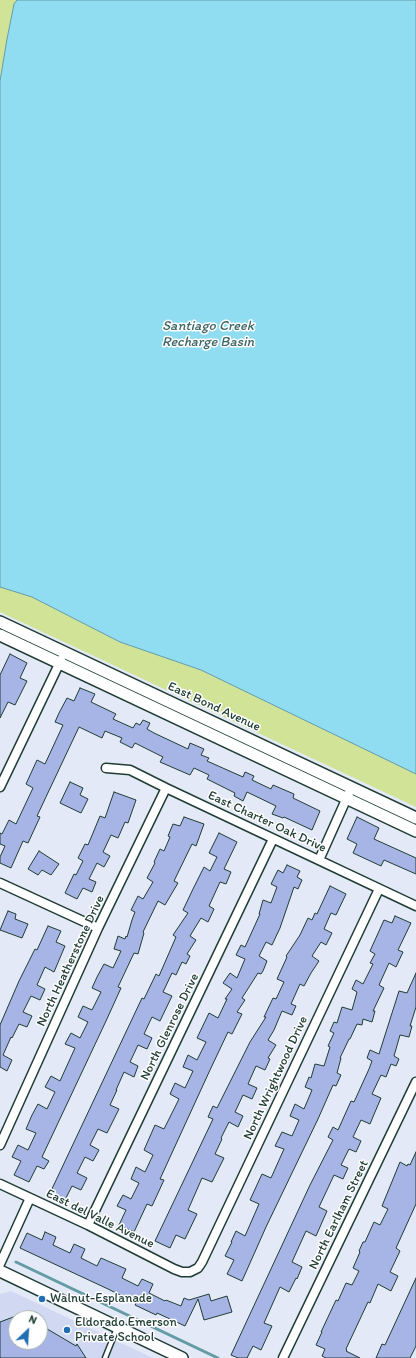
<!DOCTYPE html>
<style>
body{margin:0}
#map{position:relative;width:416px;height:1358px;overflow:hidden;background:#e4e9f7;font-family:Itim,sans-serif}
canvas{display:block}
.north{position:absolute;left:8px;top:1310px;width:40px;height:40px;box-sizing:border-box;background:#fff;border:1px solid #a5b1ae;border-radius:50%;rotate:25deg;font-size:11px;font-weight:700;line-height:16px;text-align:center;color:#1f3d34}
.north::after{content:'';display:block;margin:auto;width:14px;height:18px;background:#1f6fb2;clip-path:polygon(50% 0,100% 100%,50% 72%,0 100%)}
</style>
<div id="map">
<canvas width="416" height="1358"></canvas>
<div class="north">N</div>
</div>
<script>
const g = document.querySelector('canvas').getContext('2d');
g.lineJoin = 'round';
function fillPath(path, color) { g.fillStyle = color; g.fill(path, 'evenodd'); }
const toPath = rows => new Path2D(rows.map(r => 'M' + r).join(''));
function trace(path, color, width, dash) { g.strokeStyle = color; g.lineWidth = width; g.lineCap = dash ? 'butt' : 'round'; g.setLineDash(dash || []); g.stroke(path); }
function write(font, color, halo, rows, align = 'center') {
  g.font = font + ' Itim,sans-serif'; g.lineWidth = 3; g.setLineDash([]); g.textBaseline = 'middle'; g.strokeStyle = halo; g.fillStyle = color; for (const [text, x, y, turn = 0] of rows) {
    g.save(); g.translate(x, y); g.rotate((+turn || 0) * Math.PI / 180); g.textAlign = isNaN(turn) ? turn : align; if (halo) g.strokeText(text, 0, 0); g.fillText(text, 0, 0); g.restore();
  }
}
fillPath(toPath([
 [11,1291,153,1358,0,1358,0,1294],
 [16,1318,40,1318,40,1342,16,1342]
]), '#d1d9f2');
fillPath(toPath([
 [0,0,17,0,14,4,7,39,0,81],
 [0,587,32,597,120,642,201,670,416,774,416,807,0,612]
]), '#d1e397');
const water = toPath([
 [17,0,416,0,416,774,201,670,120,642,32,597,0,587,0,81,7,39,14,4,17,0]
]);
fillPath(water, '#90dcf1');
trace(water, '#639ca5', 1);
trace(toPath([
 [16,1262,218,1358]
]), '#639ca5', 3);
const building = toPath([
 [10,654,27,663,20,678,27,681,15,705,8,702,0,718,0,675,10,654],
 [80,688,95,694,91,702,116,714,113,719,133,728,136,723,140,725,143,720,150,723,147,729,154,733,188,749,190,743,204,749,201,755,209,758,207,761,243,777,245,772,254,776,252,780,271,789,273,785,294,794,293,798,320,811,312,830,284,817,283,818,272,814,276,806,247,792,243,801,234,796,235,793,207,779,209,775,194,768,190,775,160,762,163,757,135,743,132,748,120,742,122,738,105,731,102,738,79,727,37,816,40,817,28,843,23,841,11,868,0,863,0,857,5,846,0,844,0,833,2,834,9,820,16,824,33,788,26,784,37,760,45,764,63,725,55,722,59,713,67,698,74,701,80,688],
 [70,782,83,788,80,795,88,799,81,813,60,803,70,782],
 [114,792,136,800,128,823,125,822,118,838,111,835,103,852,110,856,104,867,97,863,89,879,96,882,92,892,83,888,77,899,65,893,74,874,76,875,83,861,78,858,85,844,88,845,100,816,105,818,114,792],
 [184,817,204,824,196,846,192,844,174,881,178,883,165,905,158,901,143,932,144,933,138,954,134,953,118,987,121,988,106,1021,42,1157,49,1161,44,1169,37,1166,29,1182,14,1175,21,1161,12,1157,18,1145,28,1150,36,1133,26,1129,32,1115,38,1104,47,1109,55,1092,45,1087,51,1076,60,1081,75,1048,65,1044,71,1033,80,1038,88,1022,78,1017,83,1006,92,1010,101,992,92,988,97,977,104,964,113,968,121,951,114,949,118,936,125,939,126,936,127,937,132,920,135,912,131,910,138,896,143,899,153,882,147,878,155,863,154,862,160,849,164,851,170,837,168,836,173,824,180,826,184,817],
 [357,817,379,828,374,839,416,858,416,874,384,860,381,866,353,853,357,844,347,839,357,817],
 [219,833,237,842,224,869,231,872,226,884,220,882,209,906,214,909,208,922,201,918,190,936,196,940,187,954,190,956,186,964,182,962,176,975,172,973,163,992,172,996,160,1021,152,1017,144,1034,152,1038,147,1049,138,1045,130,1062,138,1066,134,1077,124,1072,116,1090,117,1090,110,1105,119,1109,107,1133,98,1129,90,1145,99,1150,93,1161,85,1157,77,1173,87,1178,81,1190,72,1186,65,1200,50,1193,142,998,144,999,156,974,159,976,176,937,173,935,188,913,183,910,193,889,204,867,210,871,217,857,209,853,219,833],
 [39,851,59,864,51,875,42,870,38,875,28,869,39,851],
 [287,865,300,871,297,877,302,880,298,889,294,887,280,928,272,945,266,942,259,956,267,961,263,971,261,974,258,973,242,998,245,1000,237,1012,242,1014,232,1034,228,1032,210,1070,160,1179,164,1180,152,1206,147,1204,134,1232,119,1225,126,1210,117,1206,123,1195,131,1199,139,1183,131,1179,136,1167,145,1172,153,1155,144,1150,155,1125,164,1129,179,1099,170,1094,175,1083,185,1088,193,1071,183,1067,188,1055,197,1060,206,1042,197,1038,209,1013,218,1018,227,999,225,999,232,989,223,983,230,973,237,978,245,959,236,955,241,945,245,947,260,914,259,914,263,900,271,903,277,887,271,884,278,870,283,873,287,865],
 [330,886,346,894,336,915,331,913,324,929,332,933,326,945,321,942,312,956,319,961,311,973,304,986,300,984,291,1004,296,1006,292,1015,282,1011,274,1030,268,1040,276,1045,268,1058,270,1059,265,1070,256,1066,248,1084,257,1088,252,1099,243,1095,235,1112,243,1116,238,1127,229,1122,221,1138,222,1139,215,1154,224,1158,212,1182,202,1178,188,1210,197,1214,185,1239,176,1235,170,1248,155,1241,213,1119,208,1117,213,1106,217,1108,250,1042,266,1017,264,1017,273,998,276,999,284,982,277,979,287,957,286,956,300,935,308,918,312,920,315,913,317,914,330,886],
 [8,911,16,914,15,919,28,924,22,938,0,930,8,911],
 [395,916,411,923,398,950,403,952,396,967,389,963,379,985,384,988,373,1011,375,1011,372,1022,363,1019,362,1025,357,1024,350,1039,349,1039,340,1058,341,1058,337,1073,341,1075,336,1086,333,1085,318,1119,266,1227,242,1281,227,1274,234,1260,225,1256,232,1242,231,1242,236,1231,245,1236,259,1204,250,1200,262,1174,271,1178,284,1149,275,1146,282,1132,292,1136,299,1120,290,1116,295,1104,304,1109,312,1090,305,1087,309,1077,311,1078,315,1064,324,1066,330,1047,328,1046,334,1033,330,1031,334,1022,337,1023,342,1007,352,1010,357,992,352,989,356,980,363,984,373,964,370,963,375,954,370,951,384,920,392,923,395,916],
 [48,926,61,931,56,942,65,946,54,972,45,967,37,985,45,989,40,1000,31,996,23,1012,32,1016,27,1027,19,1024,12,1038,11,1037,3,1055,12,1060,7,1071,0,1067,0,1025,19,981,35,949,37,950,48,926],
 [416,973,416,1007,410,1026,412,1026,409,1037,400,1035,394,1056,399,1059,396,1066,391,1064,386,1077,381,1075,372,1094,381,1098,375,1112,370,1124,361,1120,353,1137,361,1141,356,1152,349,1149,341,1165,348,1168,343,1179,334,1175,327,1190,319,1207,327,1211,316,1236,306,1231,292,1262,302,1267,297,1279,296,1278,289,1292,280,1287,264,1323,272,1326,261,1350,253,1346,247,1358,238,1358,231,1355,310,1185,333,1140,328,1137,333,1127,338,1130,351,1101,354,1102,369,1069,372,1061,367,1058,370,1050,379,1054,399,991,407,993,416,973],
 [416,1152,416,1204,396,1248,400,1251,390,1272,398,1276,391,1291,378,1284,370,1303,368,1302,346,1349,347,1350,346,1351,360,1358,326,1358,322,1356,325,1349,316,1345,322,1332,321,1332,336,1300,338,1301,346,1283,352,1285,359,1271,353,1268,360,1252,359,1251,363,1242,365,1242,374,1222,380,1225,388,1209,382,1206,400,1162,407,1166,408,1164,410,1165,416,1152],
 [45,1232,56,1237,53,1245,70,1253,74,1244,85,1249,81,1258,97,1266,101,1258,126,1269,122,1278,138,1286,142,1279,153,1284,149,1293,165,1301,166,1300,181,1306,184,1298,189,1300,209,1294,211,1301,227,1296,232,1312,204,1320,198,1299,185,1326,157,1313,156,1315,135,1305,136,1303,108,1289,20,1248,27,1233,42,1240,45,1232],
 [416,1278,416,1346,410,1358,376,1358,382,1344,385,1345,416,1278],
 [16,1316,16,1342,40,1342,40,1326,49,1330,76,1346,77,1344,86,1358,0,1358,0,1322,16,1316]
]);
fillPath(building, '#a6b5e5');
trace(building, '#1f3d34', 1);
const service = toPath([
 [105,1358,117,1328]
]);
const minor = toPath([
 [106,768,130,770,166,788,416,906],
 [0,787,61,660],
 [319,860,349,793],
 [0,883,98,928],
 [0,1145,98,928,166,788],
 [0,1184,88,1225,174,1269,182,1272,190,1272,198,1268,202,1262,379,889],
 [88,1225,273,839],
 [0,1264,30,1198],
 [283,1358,416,1082]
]);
const tertiary = toPath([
 [0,622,416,818],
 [0,635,416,831],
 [0,1271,182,1358]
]);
trace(service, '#1f3d34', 7);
trace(minor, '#1f3d34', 11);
trace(tertiary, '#1f3d34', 14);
trace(service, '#fff', 4);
trace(minor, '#fff', 8);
trace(tertiary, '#fff', 11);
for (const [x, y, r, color] of [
 [42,1299,4,"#1f6fb2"],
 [67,1330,4,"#1f6fb2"]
]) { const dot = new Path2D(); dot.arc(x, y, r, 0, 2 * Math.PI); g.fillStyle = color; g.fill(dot); trace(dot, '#fff', 1.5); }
write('13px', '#1f3d34', '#fff', [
 ["East Bond Avenue",214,707,25],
 ["East Charter Oak Drive",267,822,25],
 ["North Heatherstone Drive",71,961,-65],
 ["North Glenrose Drive",170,1027,-64],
 ["North Wrightwood Drive",276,1078,-65],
 ["North Earlham Street",339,1215,-64],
 ["East del Valle Avenue",100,1219,26]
]);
write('13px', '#1f3d34', '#fff', [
 ["Walnut-Esplanade",50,1299],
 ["Eldorado Emerson",75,1323],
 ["Private School",75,1338]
], 'left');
write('italic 14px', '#3b6563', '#fff', [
 ["Santiago Creek",208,326],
 ["Recharge Basin",208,342]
]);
</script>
